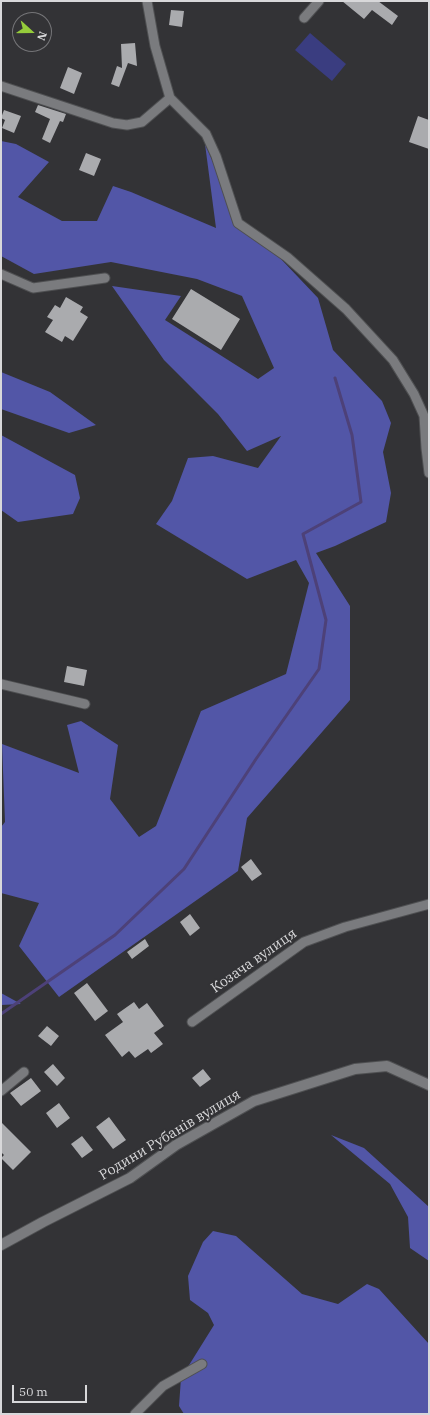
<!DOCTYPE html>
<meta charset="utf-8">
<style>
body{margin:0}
#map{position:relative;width:430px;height:1415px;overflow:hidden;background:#333336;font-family:"IBM Plex Serif",serif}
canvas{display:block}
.frame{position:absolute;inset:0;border:2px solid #d8d8da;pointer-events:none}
.north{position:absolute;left:12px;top:12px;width:40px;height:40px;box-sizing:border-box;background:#333336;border:1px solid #757578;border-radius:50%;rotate:111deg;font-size:11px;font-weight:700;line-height:16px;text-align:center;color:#d8d8da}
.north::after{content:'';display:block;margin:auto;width:14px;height:18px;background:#95cc3b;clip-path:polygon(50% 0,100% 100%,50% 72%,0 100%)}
.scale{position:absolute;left:12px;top:1385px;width:75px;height:18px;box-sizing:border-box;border:2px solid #d8d8da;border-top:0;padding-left:5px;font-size:12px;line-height:14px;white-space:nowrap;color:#d8d8da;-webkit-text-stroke:3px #333336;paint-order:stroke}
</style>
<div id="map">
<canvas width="430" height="1415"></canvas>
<div class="frame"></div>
<div class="north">N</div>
<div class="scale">50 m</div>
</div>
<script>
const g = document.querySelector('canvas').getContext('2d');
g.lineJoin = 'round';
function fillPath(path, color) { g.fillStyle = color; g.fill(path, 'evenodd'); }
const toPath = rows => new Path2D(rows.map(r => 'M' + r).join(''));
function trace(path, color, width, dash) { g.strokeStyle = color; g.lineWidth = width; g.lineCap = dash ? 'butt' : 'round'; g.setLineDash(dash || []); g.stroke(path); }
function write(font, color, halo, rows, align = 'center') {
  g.font = font + ' "IBM Plex Serif",serif'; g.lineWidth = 4; g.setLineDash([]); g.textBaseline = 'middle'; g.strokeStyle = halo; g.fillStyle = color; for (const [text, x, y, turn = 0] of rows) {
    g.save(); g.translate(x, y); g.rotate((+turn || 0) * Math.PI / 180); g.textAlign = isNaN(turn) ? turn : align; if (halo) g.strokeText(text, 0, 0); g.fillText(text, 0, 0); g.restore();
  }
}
fillPath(toPath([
 [310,33,346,64,332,81,295,50]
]), '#3a3d80');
fillPath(toPath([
 [1,141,16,144,49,162,18,197,62,221,97,221,113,186,131,192,216,228,205,144,243,230,280,258,318,298,333,350,382,401,391,423,383,452,391,493,386,522,335,546,316,553,350,606,350,700,247,818,238,871,59,997,19,946,39,903,1,893,1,827,5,822,2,744,79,773,67,725,81,721,118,745,110,799,139,837,156,826,201,711,286,674,309,583,296,560,247,579,156,524,172,501,188,458,213,456,258,468,281,436,247,451,218,414,164,360,112,286,181,296,165,320,258,379,274,368,242,296,197,279,111,262,34,274,1,256],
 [1,372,50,392,96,425,69,433,1,409],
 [1,435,75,475,80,498,73,514,18,522,1,510],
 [1,993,21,1004,1,1005],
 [331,1135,364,1148,429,1207,429,1261,410,1248,408,1217,390,1184],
 [213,1231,236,1236,302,1294,338,1304,367,1284,379,1289,429,1344,429,1414,184,1414,179,1406,181,1378,214,1325,208,1313,190,1300,188,1276,203,1242]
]), '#5256a7');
trace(toPath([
 [1,1014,115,935,184,869,256,759,319,669,326,620,303,534,361,502,352,435,335,378]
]), '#4d4178', 3);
fillPath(toPath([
 [342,1,378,1,398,16,392,25,372,10,364,19],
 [171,10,184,11,182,27,169,25],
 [135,43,137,66,128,63,119,87,111,84,117,66,122,68,121,44],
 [68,67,82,73,74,94,60,88],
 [38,105,66,114,63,122,60,121,50,143,42,139,50,119,35,112],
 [4,110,21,116,14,133,2,128,5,120,1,118],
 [418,116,429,120,429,149,409,142],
 [86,153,101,159,94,176,79,170],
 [191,289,240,319,221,350,172,319],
 [66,297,83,307,80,312,88,317,73,341,65,336,62,342,45,332,53,320,47,317,55,305,60,308],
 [67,666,87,670,84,686,64,682],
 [251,859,262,874,252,881,241,867],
 [190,914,200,928,190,936,180,922],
 [145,939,149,946,132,959,127,952],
 [87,983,108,1011,95,1021,74,993],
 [134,1002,139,1009,147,1003,164,1026,154,1033,163,1044,151,1053,148,1049,135,1058,129,1051,122,1057,105,1035,123,1022,117,1014],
 [47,1026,59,1036,51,1046,38,1036],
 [53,1064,65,1078,57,1086,44,1072],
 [203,1069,211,1079,200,1087,192,1078],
 [31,1078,41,1091,21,1106,10,1093],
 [59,1103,70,1118,57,1128,46,1113],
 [109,1117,126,1140,113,1149,96,1127],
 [1,1122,31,1152,13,1170,1,1158,4,1155,1,1152],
 [82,1136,93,1150,82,1158,71,1144]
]), '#aaabae');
const minor = toPath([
 [147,1,155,46,170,98],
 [304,18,319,1],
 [1,86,113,123,127,125,142,122,170,98,206,134,216,156,238,223,287,257,346,309,393,360,414,394,424,416,426,448,429,473],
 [1,274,33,288,105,278],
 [1,684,85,704],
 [192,1022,304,942,345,927,429,904],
 [1,1091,24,1072],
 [135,1414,163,1386,202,1364]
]);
const tertiary = toPath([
 [1,1245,43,1222,130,1178,176,1145,254,1101,355,1069,387,1066,429,1085]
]);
trace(minor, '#4f5052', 11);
trace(tertiary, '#4f5052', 12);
trace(minor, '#7a7b7e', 9);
trace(tertiary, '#7a7b7e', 10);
write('14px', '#d8d8da', '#333336', [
 ["Козача вулиця",254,961,-35],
 ["Родини Рубанів вулиця",170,1135,-31]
]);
</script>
